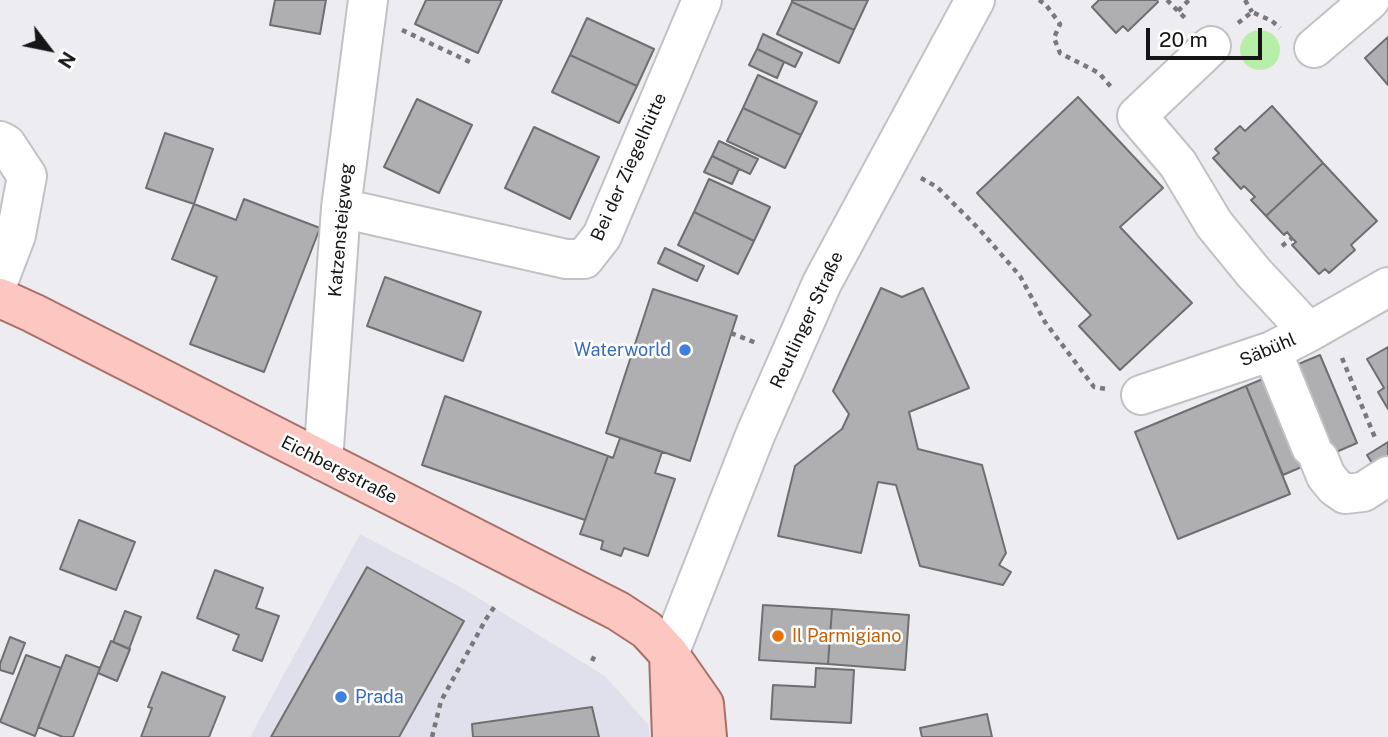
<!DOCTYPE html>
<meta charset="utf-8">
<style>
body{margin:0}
#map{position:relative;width:1388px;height:737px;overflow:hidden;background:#ededf1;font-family:"Public Sans",sans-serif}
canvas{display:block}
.north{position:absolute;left:14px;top:14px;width:70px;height:70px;-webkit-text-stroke:5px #fff;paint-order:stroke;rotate:122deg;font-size:19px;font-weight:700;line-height:28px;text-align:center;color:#151516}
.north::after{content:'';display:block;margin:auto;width:24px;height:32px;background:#151516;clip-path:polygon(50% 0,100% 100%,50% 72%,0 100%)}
.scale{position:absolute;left:1146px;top:28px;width:116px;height:32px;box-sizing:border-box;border:4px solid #151516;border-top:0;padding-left:9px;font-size:21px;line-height:24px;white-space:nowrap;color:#151516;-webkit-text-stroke:5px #fff;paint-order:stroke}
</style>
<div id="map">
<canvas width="1388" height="737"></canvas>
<div class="north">N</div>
<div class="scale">20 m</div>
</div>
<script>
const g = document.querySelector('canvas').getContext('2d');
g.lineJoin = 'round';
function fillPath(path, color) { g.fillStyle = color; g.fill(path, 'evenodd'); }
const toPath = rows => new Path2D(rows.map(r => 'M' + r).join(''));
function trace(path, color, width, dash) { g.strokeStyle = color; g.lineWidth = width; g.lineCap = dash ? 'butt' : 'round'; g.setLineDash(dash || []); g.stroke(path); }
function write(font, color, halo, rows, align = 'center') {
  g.font = font + ' "Public Sans",sans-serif'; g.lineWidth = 5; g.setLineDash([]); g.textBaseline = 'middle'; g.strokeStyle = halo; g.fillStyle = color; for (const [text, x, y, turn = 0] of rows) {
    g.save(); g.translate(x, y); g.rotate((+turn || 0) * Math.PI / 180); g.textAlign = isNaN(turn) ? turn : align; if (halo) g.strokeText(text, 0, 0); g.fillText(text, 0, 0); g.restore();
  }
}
fillPath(toPath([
 [360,534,464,589,605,676,648,724,650,737,250,737]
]), '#dfe0eb');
fillPath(toPath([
 '1240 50a20 20 0 1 1 40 0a20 20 0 1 1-40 0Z'
]), '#b7efa9');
const building = toPath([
 [275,0,326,0,320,34,270,25,275,0],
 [426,0,502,0,478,53,415,24,426,0],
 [792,0,868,0,854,30,792,2,792,0],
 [1099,0,1157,0,1158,2,1128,31,1123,26,1116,33,1092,7,1099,0],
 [792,2,854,30,839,63,777,34,792,2],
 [587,18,654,49,637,86,570,55,587,18],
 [763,34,802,53,795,67,757,49,763,34],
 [1388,37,1388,85,1365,58,1388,37],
 [757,49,784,62,777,78,749,65,757,49],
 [570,55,637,86,619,123,552,92,570,55],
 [758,75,817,102,801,135,743,108,758,75],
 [1078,97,1163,188,1120,227,1192,303,1120,370,1079,326,1091,315,977,193,1078,97],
 [417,99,472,125,439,193,384,167,417,99],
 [1272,106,1323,163,1266,216,1251,200,1255,197,1244,186,1241,189,1213,158,1219,153,1215,149,1240,126,1245,131,1272,106],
 [743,108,801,135,785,168,727,141,743,108],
 [534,127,599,157,570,219,505,188,534,127],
 [165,133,213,149,194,204,146,188,165,133],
 [719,141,758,159,750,174,712,156,719,141],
 [712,156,739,169,732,184,704,172,712,156],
 [1323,163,1377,221,1351,245,1355,250,1329,273,1325,269,1319,274,1292,245,1296,242,1292,238,1287,232,1284,235,1266,216,1323,163],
 [709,179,770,207,754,241,694,212,709,179],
 [244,199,320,228,264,372,190,344,217,277,172,259,194,204,236,220,244,199],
 [694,212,754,241,738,274,678,245,694,212],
 [665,248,704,266,697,281,658,263,665,248],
 [385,277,481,312,463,361,367,326,385,277],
 [881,288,902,297,923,288,969,388,909,412,918,449,982,465,1006,553,999,565,1011,572,1003,585,920,566,896,485,878,482,861,553,778,536,795,466,842,429,849,414,833,391,881,288],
 [653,289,737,316,690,461,606,433,653,289],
 [1388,347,1388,409,1378,392,1384,388,1367,359,1388,347],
 [1320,355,1357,443,1283,475,1246,386,1320,355],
 [1246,386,1290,494,1178,539,1135,432,1246,386],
 [445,396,608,456,585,520,422,465,445,396],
 [620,438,662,452,655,473,675,479,648,556,624,548,621,556,601,549,603,541,580,534,608,456,613,458,620,438],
 [1388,442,1388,489,1367,455,1388,442],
 [79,520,135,542,116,590,60,569,79,520],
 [367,567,464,621,399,737,271,737,367,567],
 [215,570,263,588,256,608,279,616,262,661,233,650,239,635,197,618,215,570],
 [763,605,832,609,828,664,759,660,763,605],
 [832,609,909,615,905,670,828,664,832,609],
 [125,611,141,617,129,649,113,642,125,611],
 [10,637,25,643,13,674,0,670,0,664,10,637],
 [111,641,130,649,117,681,98,673,111,641],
 [26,655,61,668,35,736,0,722,26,655],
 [66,655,100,668,73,737,63,737,38,727,66,655],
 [816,668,854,670,851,723,771,719,773,685,815,687,816,668],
 [162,672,225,697,209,737,141,737,152,708,148,707,162,672],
 [592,707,599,737,473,737,472,724,592,707],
 [987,714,992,737,922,737,920,728,987,714]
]);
fillPath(building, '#afaeb1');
trace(building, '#6f6e71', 2);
const minor = toPath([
 [1211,46,1137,116,1178,164,1214,224,1254,273,1309,332],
 [1314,48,1370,0],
 [0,141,6,144,27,176,16,235,0,277],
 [341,208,566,259,584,259,602,236,702,0],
 [1272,351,1311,447],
 [1141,395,1272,351,1309,332,1388,287],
 [1319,459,1326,476,1335,487,1345,494,1363,492,1388,476],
 [323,461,341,208,368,0],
 [669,654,756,433,822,283,975,0]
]);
const major = toPath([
 [0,298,33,313,618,611,647,630,669,654,704,704,707,737],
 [669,654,672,737]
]);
trace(minor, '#c2c2c5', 42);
trace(major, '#a97069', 42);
trace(toPath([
 [1039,0,1046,5,1060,24,1054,38,1060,53,1099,73,1112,88],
 [1167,0,1186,19],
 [1245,0,1252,12],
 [1178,11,1189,0],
 [1238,23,1252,12,1272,21,1280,28],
 [402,30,472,63],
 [921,178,937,187,980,230,1020,276,1045,322,1094,387,1106,389],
 [1282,246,1292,238],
 [731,333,756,343],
 [1342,358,1376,440],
 [592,661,595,655],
 [432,737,441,701,486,619,497,603]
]), '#79797b', 4.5, [5, 5]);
trace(minor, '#fff', 38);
trace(major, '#fbc7c0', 38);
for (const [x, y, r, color] of [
 [685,350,7,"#3f7fe0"],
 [778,636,7,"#e8710a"],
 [341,697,7,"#3f7fe0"]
]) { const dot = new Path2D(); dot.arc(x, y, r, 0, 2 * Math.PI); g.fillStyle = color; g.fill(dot); trace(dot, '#fff', 2.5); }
write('18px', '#151516', '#fff', [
 ["Bei der Ziegelhütte",629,167,-66],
 ["Katzensteigweg",341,230,-85],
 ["Reutlinger Straße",807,320,-65],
 ["Säbühl",1268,350,-23],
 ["Eichbergstraße",339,470,27]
]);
write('18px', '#366cbe', '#fff', [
 ["Waterworld",671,350],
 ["Prada",355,697,"left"]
], 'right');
write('18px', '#c56008', '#fff', [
 ["Il Parmigiano",792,636]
], 'left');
</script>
